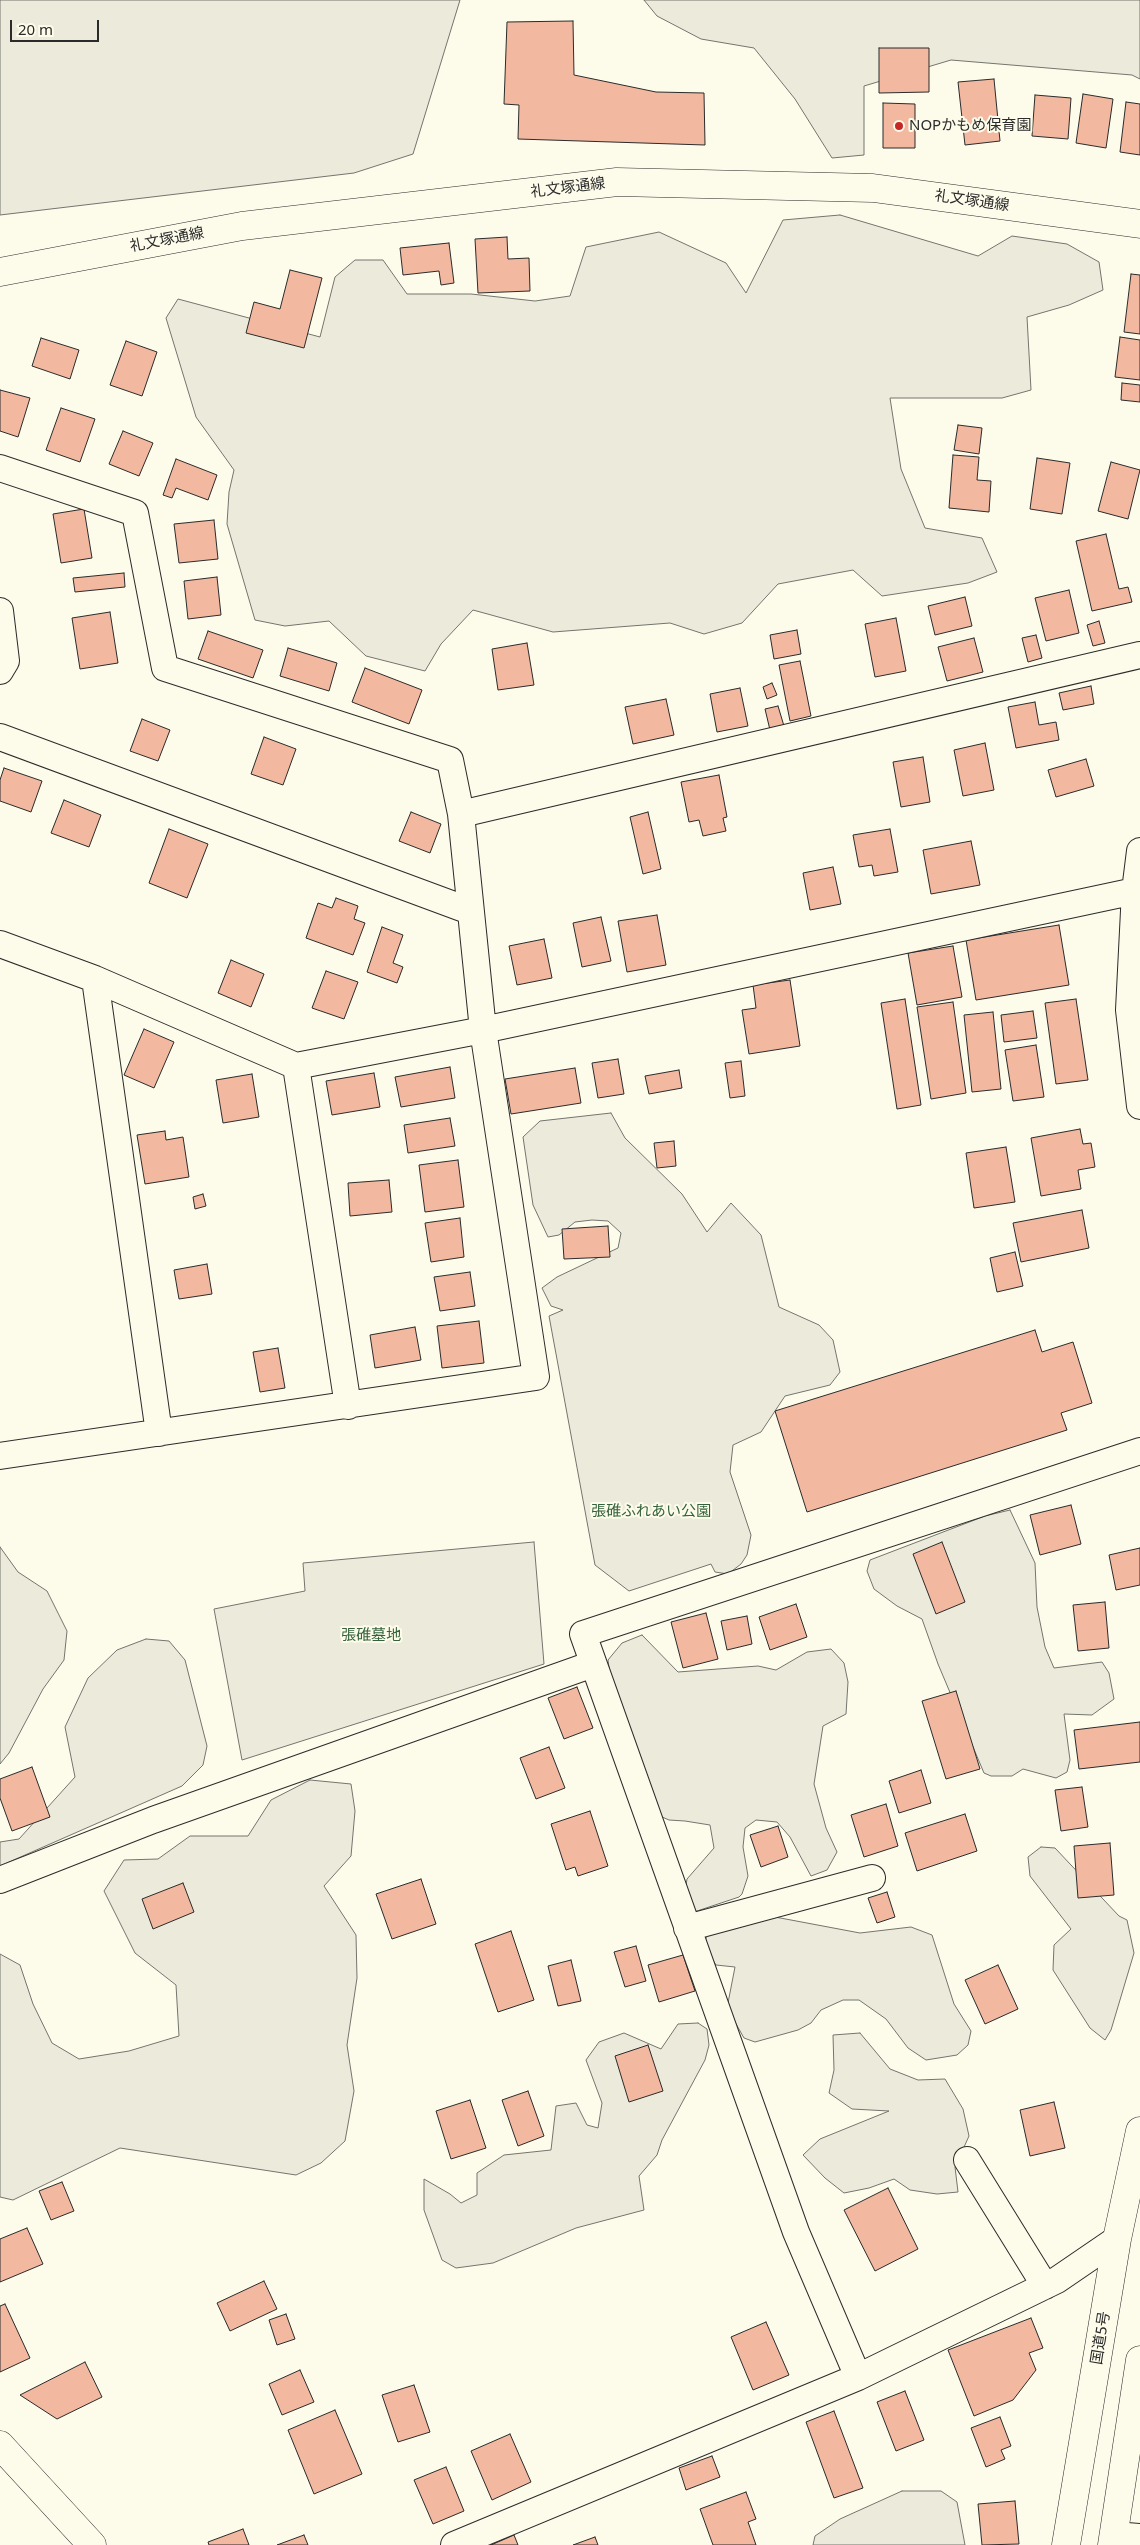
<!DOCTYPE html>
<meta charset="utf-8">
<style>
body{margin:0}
#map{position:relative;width:1140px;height:2545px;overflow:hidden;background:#fdfbea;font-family:"Noto Sans",sans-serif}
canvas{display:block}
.scale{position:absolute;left:10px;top:20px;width:89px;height:22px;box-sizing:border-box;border:2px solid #2b2b2b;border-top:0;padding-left:6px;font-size:15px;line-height:18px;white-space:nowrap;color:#2b2b2b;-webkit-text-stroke:4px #fdfbea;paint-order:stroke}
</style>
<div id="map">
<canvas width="1140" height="2545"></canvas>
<div class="scale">20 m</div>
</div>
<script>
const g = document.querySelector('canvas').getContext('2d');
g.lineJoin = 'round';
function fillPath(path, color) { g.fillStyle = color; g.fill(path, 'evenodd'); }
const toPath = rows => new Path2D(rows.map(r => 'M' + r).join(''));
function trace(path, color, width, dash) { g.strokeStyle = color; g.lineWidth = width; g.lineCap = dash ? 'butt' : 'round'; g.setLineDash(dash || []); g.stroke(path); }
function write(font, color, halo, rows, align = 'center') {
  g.font = font + ' "Noto Sans","Noto Sans JP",sans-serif'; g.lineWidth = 4; g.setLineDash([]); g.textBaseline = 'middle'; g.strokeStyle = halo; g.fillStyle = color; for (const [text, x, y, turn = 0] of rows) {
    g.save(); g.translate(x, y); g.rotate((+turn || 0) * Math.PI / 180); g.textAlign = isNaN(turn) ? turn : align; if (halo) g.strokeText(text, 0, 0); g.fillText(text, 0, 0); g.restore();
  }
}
const green = toPath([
 [0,0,460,0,413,154,354,173,0,215,0,0],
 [644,0,1140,0,1140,79,1132,75,951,60,864,86,864,155,832,158,795,99,754,48,701,39,657,16,644,0],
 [840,215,978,256,1012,236,1067,244,1099,262,1103,290,1069,305,1027,317,1031,390,1002,398,890,398,901,469,925,528,982,538,997,572,968,583,882,596,853,570,778,584,742,623,704,634,670,623,553,632,473,610,441,644,425,671,366,656,329,621,285,626,255,620,227,524,229,492,234,470,196,417,166,318,178,299,320,337,335,277,355,260,383,260,407,294,471,294,535,301,570,296,586,247,659,232,726,263,746,293,783,220,840,215],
 [611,1113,625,1138,682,1194,707,1232,731,1203,761,1235,779,1307,819,1325,833,1340,840,1372,830,1385,785,1396,761,1432,733,1445,730,1472,751,1535,747,1555,741,1564,728,1574,715,1572,711,1564,629,1591,595,1565,549,1316,563,1310,551,1306,542,1288,557,1277,618,1248,621,1233,608,1221,592,1220,575,1222,559,1235,548,1237,533,1205,523,1137,540,1121,611,1113],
 [1010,1510,1035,1563,1037,1607,1045,1647,1054,1668,1102,1662,1109,1673,1114,1699,1092,1715,1064,1714,1070,1760,1067,1772,1056,1778,1023,1769,1012,1776,991,1776,984,1773,938,1664,922,1619,897,1606,874,1589,867,1571,870,1560,985,1516,1010,1510],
 [534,1542,544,1664,242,1760,214,1609,305,1591,303,1563,534,1542],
 [0,1547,18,1572,47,1591,67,1631,64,1660,43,1689,9,1753,0,1764,0,1547],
 [642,1635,678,1672,758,1666,776,1670,807,1652,831,1649,844,1663,848,1682,846,1714,823,1726,814,1784,826,1828,837,1852,827,1870,811,1876,790,1837,777,1822,756,1820,745,1828,743,1847,748,1876,742,1894,739,1897,694,1912,685,1891,687,1879,714,1848,710,1825,685,1821,669,1820,653,1813,613,1697,608,1660,622,1643,642,1635],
 [146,1639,169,1641,185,1660,207,1746,203,1765,182,1786,0,1866,0,1842,19,1839,75,1777,65,1727,88,1678,117,1650,146,1639],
 [310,1780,351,1784,355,1811,351,1856,324,1886,356,1935,357,1978,347,2045,354,2091,345,2141,321,2163,296,2175,120,2148,13,2200,0,2197,0,1954,20,1965,33,2004,52,2043,79,2059,129,2051,179,2036,176,1985,135,1953,104,1891,124,1860,158,1859,190,1836,248,1836,271,1800,310,1780],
 [1041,1847,1055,1848,1119,1916,1127,1920,1134,1953,1111,2030,1105,2040,1090,2028,1053,1970,1054,1945,1071,1929,1030,1876,1028,1857,1041,1847],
 [775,1917,860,1933,911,1927,932,1935,954,2004,971,2031,968,2045,957,2055,926,2060,908,2048,886,2019,859,2000,843,2000,821,2010,811,2023,798,2030,755,2042,744,2038,727,2008,735,1967,716,1965,704,1947,707,1934,775,1917],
 [698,2023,707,2029,709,2045,705,2060,662,2140,657,2155,639,2176,644,2210,576,2228,493,2263,456,2268,442,2260,424,2210,424,2179,450,2194,461,2203,477,2195,477,2173,504,2155,551,2150,556,2106,576,2103,587,2125,598,2128,602,2103,586,2060,599,2042,624,2033,661,2049,678,2024,698,2023],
 [860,2033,890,2069,918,2080,945,2079,963,2109,969,2136,955,2167,958,2192,937,2194,910,2190,894,2179,869,2188,844,2193,825,2178,803,2155,820,2139,889,2111,852,2109,829,2093,834,2070,833,2035,860,2033],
 [902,2491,941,2491,957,2502,965,2545,813,2545,815,2536,840,2519,902,2491]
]);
fillPath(green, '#ecebdb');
trace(green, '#74746e', 1);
const building = toPath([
 [573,21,574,75,656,92,704,93,705,145,518,139,519,105,504,104,507,22,573,21],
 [879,48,929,48,929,92,879,93,879,48],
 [994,79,1000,141,965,145,958,82,994,79],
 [1083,94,1113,99,1106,148,1076,143,1083,94],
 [1035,95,1071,98,1068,139,1032,136,1035,95],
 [1126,102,1140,104,1140,155,1120,152,1126,102],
 [883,103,915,104,915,148,883,148,883,103],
 [507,237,508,259,529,258,530,291,478,293,475,239,507,237],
 [449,243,454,283,441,285,439,271,403,275,400,248,449,243],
 [290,270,322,278,304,348,246,333,254,302,280,309,290,270],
 [1131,274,1140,275,1140,334,1124,332,1131,274],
 [1120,337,1140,340,1140,380,1115,377,1120,337],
 [41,338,79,350,70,379,32,366,41,338],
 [126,341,157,352,142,396,110,385,126,341],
 [1122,383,1140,385,1140,402,1121,400,1122,383],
 [0,390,30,398,18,437,0,431,0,390],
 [61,408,95,419,80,462,46,450,61,408],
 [958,425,982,428,979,454,954,450,958,425],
 [123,431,153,443,139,476,109,464,123,431],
 [953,455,979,457,977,480,991,481,989,512,949,508,953,455],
 [1037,458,1070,463,1062,514,1030,509,1037,458],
 [176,459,217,475,208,500,176,488,172,498,163,495,176,459],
 [1111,462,1140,470,1128,519,1098,511,1111,462],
 [84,509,92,558,61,563,53,514,84,509],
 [214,520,218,559,179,563,174,524,214,520],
 [1106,534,1119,589,1128,587,1132,602,1092,611,1076,541,1106,534],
 [124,573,125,587,75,592,73,578,124,573],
 [217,577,221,615,188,619,184,581,217,577],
 [1069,590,1079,633,1046,641,1035,598,1069,590],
 [965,597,972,626,935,635,928,606,965,597],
 [110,612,118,663,80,669,72,618,110,612],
 [896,618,906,671,875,677,865,624,896,618],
 [1099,621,1105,643,1093,646,1087,625,1099,621],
 [797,630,801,654,774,659,770,635,797,630],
 [208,631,263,650,253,678,198,659,208,631],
 [1036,635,1042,658,1028,662,1022,638,1036,635],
 [974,638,983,672,947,681,938,647,974,638],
 [527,643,534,685,498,690,492,649,527,643],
 [288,648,337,663,329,691,280,676,288,648],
 [800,661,811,716,790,721,779,665,800,661],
 [365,668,422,690,409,724,352,702,365,668],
 [772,683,777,695,767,699,763,687,772,683],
 [1091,686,1094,704,1063,710,1059,693,1091,686],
 [740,688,748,726,717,732,710,694,740,688],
 [666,699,674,735,633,744,625,707,666,699],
 [1035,702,1039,725,1056,722,1059,740,1016,748,1008,707,1035,702],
 [778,706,784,726,770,730,765,709,778,706],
 [142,719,170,730,158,761,130,751,142,719],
 [264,737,296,749,283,785,251,774,264,737],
 [985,743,994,790,963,796,954,750,985,743],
 [923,757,930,802,901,807,893,762,923,757],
 [1086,759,1094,786,1056,797,1048,770,1086,759],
 [4,768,42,781,31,812,0,801,0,780,4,768],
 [719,775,727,817,723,818,726,831,703,836,699,820,689,822,681,782,719,775],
 [64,800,101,815,89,847,51,833,64,800],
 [411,812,441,824,430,853,399,841,411,812],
 [648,812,661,869,643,874,630,817,648,812],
 [169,829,208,844,187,898,149,883,169,829],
 [890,829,898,872,874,876,872,865,859,867,853,835,890,829],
 [971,841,980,885,931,894,923,850,971,841],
 [833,867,841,904,810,910,803,873,833,867],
 [336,898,358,906,354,919,365,923,353,955,306,938,318,903,332,908,336,898],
 [657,915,666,965,627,972,618,921,657,915],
 [601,917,611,961,582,967,573,923,601,917],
 [1059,925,1069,985,976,1000,966,940,1059,925],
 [382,927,403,935,393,963,403,967,397,983,367,972,382,927],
 [544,939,552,978,517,985,509,946,544,939],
 [953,946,962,997,917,1005,908,953,953,946],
 [231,960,264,974,251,1007,218,993,231,960],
 [326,971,358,982,344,1019,312,1008,326,971],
 [790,980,800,1046,749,1054,742,1010,756,1008,753,985,790,980],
 [905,999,921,1105,897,1109,881,1003,905,999],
 [1076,999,1088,1080,1056,1084,1045,1003,1076,999],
 [953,1002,966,1093,931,1099,917,1007,953,1002],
 [1033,1011,1037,1038,1004,1042,1001,1015,1033,1011],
 [993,1012,1001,1089,972,1092,964,1015,993,1012],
 [144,1029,174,1042,154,1088,124,1075,144,1029],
 [1036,1045,1044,1097,1013,1101,1005,1050,1036,1045],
 [618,1059,624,1094,598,1098,592,1063,618,1059],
 [741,1061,745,1096,730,1098,725,1063,741,1061],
 [450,1067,455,1098,401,1107,395,1077,450,1067],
 [575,1068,581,1103,511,1114,505,1079,575,1068],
 [679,1070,682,1088,649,1094,645,1076,679,1070],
 [374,1073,380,1107,332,1115,326,1081,374,1073],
 [252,1074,259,1117,223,1123,216,1080,252,1074],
 [450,1118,455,1146,408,1153,404,1125,450,1118],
 [1080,1129,1083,1144,1091,1143,1095,1167,1078,1170,1081,1189,1041,1196,1031,1138,1080,1129],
 [165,1131,166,1140,183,1137,189,1177,145,1184,137,1135,165,1131],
 [674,1141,676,1166,657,1168,654,1143,674,1141],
 [1006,1147,1015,1202,974,1208,966,1153,1006,1147],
 [458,1160,464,1207,425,1212,419,1165,458,1160],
 [389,1180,392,1212,350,1216,348,1183,389,1180],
 [203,1194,206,1206,195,1209,193,1197,203,1194],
 [1082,1210,1089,1248,1021,1262,1013,1223,1082,1210],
 [460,1218,464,1257,431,1262,425,1223,460,1218],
 [608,1226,610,1257,564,1259,562,1229,608,1226],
 [1015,1252,1023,1286,997,1292,990,1258,1015,1252],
 [207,1264,212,1294,179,1299,174,1270,207,1264],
 [470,1272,475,1306,440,1311,434,1277,470,1272],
 [479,1321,484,1363,442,1368,437,1326,479,1321],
 [415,1327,421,1360,375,1368,370,1335,415,1327],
 [1035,1330,1042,1352,1073,1342,1092,1403,1061,1413,1067,1430,807,1512,775,1411,1035,1330],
 [278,1348,285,1388,260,1392,253,1352,278,1348],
 [1071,1505,1081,1544,1040,1555,1030,1515,1071,1505],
 [942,1542,965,1602,936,1614,913,1554,942,1542],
 [1140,1548,1140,1585,1116,1590,1109,1555,1140,1548],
 [1105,1602,1109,1648,1078,1651,1073,1605,1105,1602],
 [796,1604,807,1637,770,1650,759,1617,796,1604],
 [706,1613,718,1659,683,1668,671,1622,706,1613],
 [747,1616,752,1644,727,1650,721,1621,747,1616],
 [577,1687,593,1728,564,1739,548,1698,577,1687],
 [956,1691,980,1769,946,1779,922,1701,956,1691],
 [1140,1722,1140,1762,1079,1769,1074,1730,1140,1722],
 [549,1747,565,1788,536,1799,520,1758,549,1747],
 [32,1767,50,1817,12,1831,0,1798,0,1779,32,1767],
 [921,1770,931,1803,899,1813,889,1781,921,1770],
 [1082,1787,1088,1827,1061,1831,1055,1790,1082,1787],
 [886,1804,898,1846,864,1857,851,1815,886,1804],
 [590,1811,608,1866,578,1876,575,1867,566,1870,551,1824,590,1811],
 [965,1814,977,1851,917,1871,905,1833,965,1814],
 [778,1826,788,1857,761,1867,750,1835,778,1826],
 [1110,1843,1114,1895,1078,1898,1074,1846,1110,1843],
 [421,1879,436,1924,392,1939,376,1894,421,1879],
 [183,1883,194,1912,153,1929,142,1899,183,1883],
 [887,1892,895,1917,877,1923,868,1898,887,1892],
 [511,1931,534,2000,498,2012,475,1944,511,1931],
 [636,1946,646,1981,625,1987,614,1952,636,1946],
 [683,1955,695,1991,659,2002,648,1965,683,1955],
 [571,1960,581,2001,558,2006,548,1966,571,1960],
 [998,1965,1018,2009,985,2024,965,1980,998,1965],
 [648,2045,663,2091,629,2102,615,2056,648,2045],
 [528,2091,544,2136,518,2146,502,2100,528,2091],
 [470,2100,486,2148,451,2159,436,2111,470,2100],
 [1054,2102,1065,2148,1030,2156,1020,2110,1054,2102],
 [62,2182,74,2211,51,2220,39,2191,62,2182],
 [888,2188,918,2249,875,2271,844,2210,888,2188],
 [27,2228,43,2264,0,2282,0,2239,27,2228],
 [264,2281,277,2309,230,2331,217,2303,264,2281],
 [5,2304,30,2358,0,2372,0,2306,5,2304],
 [286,2314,295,2339,277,2345,269,2320,286,2314],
 [1031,2318,1043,2348,1029,2353,1036,2370,1013,2400,974,2416,948,2350,1031,2318],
 [766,2322,789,2375,753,2390,731,2337,766,2322],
 [85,2362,102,2397,57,2419,20,2395,85,2362],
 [300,2370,314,2402,282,2415,269,2384,300,2370],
 [414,2385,430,2432,398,2442,382,2395,414,2385],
 [905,2391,924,2440,896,2451,877,2402,905,2391],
 [335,2410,362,2474,314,2494,288,2430,335,2410],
 [834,2411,863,2488,834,2498,806,2422,834,2411],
 [1000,2417,1011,2446,1001,2450,1005,2459,986,2467,971,2428,1000,2417],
 [510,2434,531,2482,492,2500,471,2451,510,2434],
 [712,2456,720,2477,686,2490,679,2468,712,2456],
 [446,2467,464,2511,433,2524,414,2480,446,2467],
 [746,2492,756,2519,748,2522,756,2545,713,2545,700,2509,746,2492],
 [1015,2501,1019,2544,982,2545,978,2504,1015,2501],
 [243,2529,249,2545,209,2545,208,2542,243,2529],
 [304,2535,308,2545,277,2545,304,2535],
 [514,2535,518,2545,491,2545,514,2535],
 [595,2537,598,2545,573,2545,595,2537]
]);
fillPath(building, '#f2b8a0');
trace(building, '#2b2b2b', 1);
const street = toPath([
 [0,468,135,513,165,668,450,760,461,814,483,1030,536,1377,0,1456],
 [0,611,6,661,0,671],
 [0,737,470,911],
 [461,814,1140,655],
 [1140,851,1135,891,1129,1010,1140,1106],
 [0,944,95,979,296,1066,483,1030,1135,891],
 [95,979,159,1433],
 [296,1066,348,1406],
 [0,1880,153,1820,593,1664],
 [687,1928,872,1878],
 [967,2160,1045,2286],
 [858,2377,796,2232,583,1634,1140,1451],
 [1114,2535,1140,2537],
 [454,2545,858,2377,1057,2280,1117,2239]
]);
const secondary = toPath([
 [0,272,242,226,617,182,873,188,1140,224],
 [0,2445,92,2545]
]);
const highway = toPath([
 [1066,2545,1117,2239,1140,2131],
 [1112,2545,1140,2360]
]);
trace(street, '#2b2b2b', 28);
trace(secondary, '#2b2b2b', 29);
trace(highway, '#2b2b2b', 29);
trace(street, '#fdfbea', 26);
trace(secondary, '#fdfbea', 28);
trace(highway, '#fdfbea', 28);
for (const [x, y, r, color] of [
 [899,126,5,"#c62828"]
]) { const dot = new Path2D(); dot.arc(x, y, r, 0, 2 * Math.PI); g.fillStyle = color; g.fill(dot); trace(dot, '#fdfbea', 2); }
write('15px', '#2b2b2b', '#fdfbea', [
 ["NOPかもめ保育園",909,126]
], 'left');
write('15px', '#2b2b2b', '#fdfbea', [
 ["礼文塚通線",568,188,-7],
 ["礼文塚通線",972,201,8],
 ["礼文塚通線",167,240,-11],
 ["国道5号",1101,2338,-81]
]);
write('15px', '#34623c', '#fdfbea', [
 ["張碓ふれあい公園",651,1512],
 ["張碓墓地",371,1636]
]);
</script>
